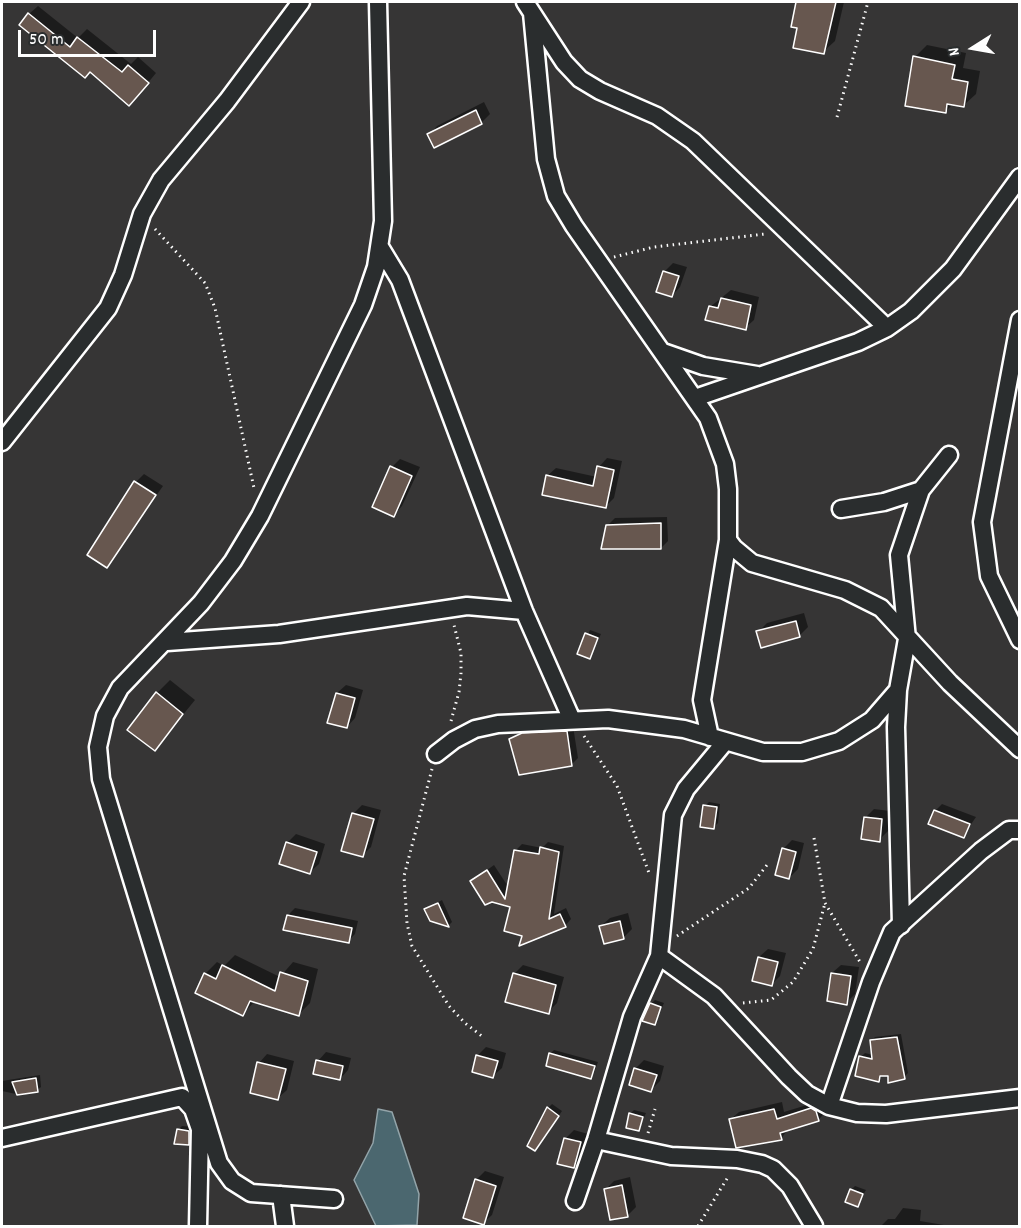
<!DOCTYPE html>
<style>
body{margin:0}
#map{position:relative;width:1021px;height:1228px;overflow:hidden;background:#363535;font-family:Dekko,sans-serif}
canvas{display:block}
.frame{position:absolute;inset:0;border:3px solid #fff;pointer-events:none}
.north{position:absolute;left:943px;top:18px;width:60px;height:60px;-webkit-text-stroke:4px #2a2d2e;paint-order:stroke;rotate:259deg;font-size:16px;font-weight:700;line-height:24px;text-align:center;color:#fff}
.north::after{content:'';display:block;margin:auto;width:21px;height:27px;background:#fff;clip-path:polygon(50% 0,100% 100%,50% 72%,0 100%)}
.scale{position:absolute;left:18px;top:30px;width:138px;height:27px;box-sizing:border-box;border:3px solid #fff;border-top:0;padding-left:8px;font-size:18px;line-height:21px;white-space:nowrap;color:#fff;-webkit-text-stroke:4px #2a2d2e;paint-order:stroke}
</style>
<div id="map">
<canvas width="1021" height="1228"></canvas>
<div class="frame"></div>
<div class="north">N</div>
<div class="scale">50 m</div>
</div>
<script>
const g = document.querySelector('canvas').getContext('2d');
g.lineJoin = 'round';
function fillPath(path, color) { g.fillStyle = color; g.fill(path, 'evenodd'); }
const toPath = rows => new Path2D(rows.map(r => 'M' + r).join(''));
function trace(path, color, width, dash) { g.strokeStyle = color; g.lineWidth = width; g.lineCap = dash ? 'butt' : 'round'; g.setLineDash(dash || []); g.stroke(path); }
const water = toPath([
 [378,1109,392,1112,419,1194,417,1225,376,1226,354,1180,373,1143,378,1109]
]);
fillPath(water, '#4b676f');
trace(water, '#93a4a9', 1.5);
fillPath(toPath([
 [798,2,844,2,835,41,823,52,799,27,793,26],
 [38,6,78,38,87,29,131,64,138,57,156,73,138,95,91,71,29,14],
 [927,45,966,53,963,68,980,71,976,94,964,105,953,104,945,112,915,57],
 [484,102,490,114,481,123,429,135,437,126],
 [673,263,687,267,680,287,672,296,664,272],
 [731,290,759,297,754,320,745,328,710,307],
 [607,458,622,461,614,498,605,507,547,476,556,468,597,477,599,467],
 [400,459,420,467,402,506,394,515,392,467],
 [144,474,163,486,106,566,136,482],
 [667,517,668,541,661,548,607,526,615,518],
 [804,613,808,627,799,636,758,632,767,623],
 [590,630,601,634,590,657,579,653],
 [170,680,195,700,155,749,157,693],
 [346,685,363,690,355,718,347,727,337,693],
 [573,726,578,758,571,765,511,739,529,728],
 [709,802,720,804,718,823,714,827,705,806],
 [942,804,976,817,963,836,935,811],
 [362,805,381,810,371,847,363,855,353,814],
 [874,809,890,811,888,831,879,840,865,818],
 [296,834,325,844,319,864,310,872,287,843],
 [792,840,804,843,798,869,789,878,783,849],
 [548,842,564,846,554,914,566,908,571,919,565,926,524,935,512,906,472,881,494,865,509,888,515,851,522,844,542,848],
 [442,900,452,922,449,925,431,920,426,909],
 [295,908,358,921,355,934,348,941,288,915],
 [628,913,632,929,623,938,601,926,610,918],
 [768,949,786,953,780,976,772,984,754,980,759,957],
 [235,955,280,977,293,962,318,969,310,1003,299,1014,255,1001,243,1014,205,974,217,962,224,966],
 [523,965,564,977,557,1003,548,1012,514,974],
 [841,965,859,967,855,994,846,1003,828,1000,832,973],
 [655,1000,664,1003,655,1024,651,1004],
 [901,1034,908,1073,904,1077,883,1074,879,1080,861,1057,865,1053,873,1055,871,1041,875,1037],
 [486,1047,506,1053,502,1068,493,1076,474,1071,478,1055],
 [554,1050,598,1062,594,1073,590,1077,550,1054],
 [326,1052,351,1058,348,1070,340,1079,318,1061],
 [267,1054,294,1061,287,1090,278,1098,259,1063],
 [644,1060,664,1066,660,1081,651,1090,635,1069],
 [40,1075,41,1087,37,1090,16,1094,2,1091,2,1081],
 [820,1101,826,1112,818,1120,788,1129,781,1139,737,1147,731,1119,739,1112,782,1102,784,1112],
 [552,1104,562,1111,539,1145,548,1108],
 [634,1110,646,1113,639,1129,630,1114],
 [182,1126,193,1127,192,1139,189,1143,178,1130],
 [574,1130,588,1134,582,1158,573,1167,565,1139],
 [485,1171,504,1177,492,1215,483,1223,476,1180],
 [630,1177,636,1207,627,1216,606,1189,614,1181],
 [855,1186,866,1190,857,1205,851,1190],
 [903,1208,921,1210,920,1221,950,1226,881,1226,888,1219,895,1219]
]), '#0007');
const building = toPath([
 [796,2,836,2,824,54,793,48,797,28,791,27,796,2],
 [28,13,70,47,77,37,122,72,128,65,149,83,129,106,90,72,85,78,19,25,28,13],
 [913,56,955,65,952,79,968,82,964,107,947,104,946,113,905,106,913,56],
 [476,110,482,124,434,148,427,134,476,110],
 [663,271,679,276,672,297,656,292,663,271],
 [721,298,751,305,746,330,705,320,709,306,718,308,721,298],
 [390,466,412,476,394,517,372,507,390,466],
 [597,466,614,470,606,508,542,495,546,475,593,486,597,466],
 [134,481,156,495,107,568,87,555,134,481],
 [661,523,661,549,601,549,606,525,661,523],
 [796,621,800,637,761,648,756,631,796,621],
 [585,633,598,638,590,659,577,654,585,633],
 [156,692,183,714,155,751,127,730,156,692],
 [336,693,355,698,347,728,327,723,336,693],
 [567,731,572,766,519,775,509,739,522,733,567,731],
 [703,805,717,807,714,829,700,827,703,805],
 [934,810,970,824,964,838,928,824,934,810],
 [352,813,374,819,363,857,341,851,352,813],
 [864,817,882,819,880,842,861,839,864,817],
 [286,842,317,852,310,874,279,864,286,842],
 [540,847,559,852,549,919,560,914,566,927,519,946,522,936,504,931,510,907,492,902,485,905,470,881,487,870,505,899,514,850,539,854,540,847],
 [782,848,796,852,789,879,775,875,782,848],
 [438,903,449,927,430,921,424,909,438,903],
 [287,915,352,928,349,943,283,930,287,915],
 [620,921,624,939,604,944,599,926,620,921],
 [758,957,778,962,772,986,752,981,758,957],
 [222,965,275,991,280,972,308,981,299,1016,250,1001,243,1016,195,993,204,973,216,979,222,965],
 [513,973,556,985,549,1014,505,1002,513,973],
 [831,973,851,976,847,1005,827,1001,831,973],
 [650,1003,661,1007,655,1025,642,1021,650,1003],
 [897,1037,905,1079,888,1083,888,1076,880,1076,879,1082,855,1076,859,1056,872,1059,870,1040,897,1037],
 [549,1053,595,1066,591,1079,546,1066,549,1053],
 [476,1055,498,1061,493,1078,472,1072,476,1055],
 [316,1060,343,1066,340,1080,313,1074,316,1060],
 [257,1062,286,1069,278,1100,250,1093,257,1062],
 [634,1068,657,1075,651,1092,629,1085,634,1068],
 [36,1078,38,1092,17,1095,12,1082,36,1078],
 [547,1107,559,1116,535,1151,527,1146,547,1107],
 [811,1108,816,1111,819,1121,780,1133,782,1140,736,1148,729,1119,774,1109,777,1119,811,1108],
 [629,1113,643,1117,639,1131,626,1128,629,1113],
 [177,1129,189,1131,189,1145,174,1144,177,1129],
 [564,1138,581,1142,574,1168,557,1164,564,1138],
 [475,1179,496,1186,484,1225,463,1218,475,1179],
 [622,1185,628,1217,610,1220,604,1189,622,1185],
 [850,1189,863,1194,858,1207,845,1202,850,1189]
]);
fillPath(building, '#67574f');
trace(building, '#fff', 1.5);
const minor = toPath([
 [525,2,564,62,580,79,600,91,657,116,693,141,887,328],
 [532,13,546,159,556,196,574,226,708,418,725,464,728,489,728,540,702,700,710,737],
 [380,247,400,280,524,611,572,720],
 [1020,320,982,522,989,576,1020,640],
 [663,352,703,366,757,375],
 [695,398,858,342,887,328,911,311,953,269,1020,177],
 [2,442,108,308,123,275,142,214,161,180,227,101,301,2],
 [841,509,884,502,921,490],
 [728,540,734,548,752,563,845,590,881,608,950,683,1020,749],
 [167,642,279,634,467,606,524,611],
 [436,754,454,740,475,729,498,724,608,719,684,729,763,752,802,752,839,741,872,720,898,690],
 [901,925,896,727,898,690,907,639,899,555,921,490,949,455],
 [659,956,714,996,789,1077,807,1094,829,1106,857,1113,886,1114,1020,1098],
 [829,1106,871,982,892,932,981,851,1009,830,1020,830],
 [2,1138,182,1097,193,1109,200,1129,198,1226],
 [596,1140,671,1156,737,1159,762,1164,773,1169,790,1186,814,1226],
 [281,1195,285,1226],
 [334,1199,251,1193,232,1181,219,1163,101,779,98,747,105,716,120,688,201,603,233,561,260,516,363,305,376,267,383,221,378,2],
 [575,1201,596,1140,632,1017,659,956,673,815,686,789,725,742]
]);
trace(minor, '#fff', 21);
trace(toPath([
 [837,117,868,2],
 [155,229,205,283,215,308,254,488],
 [614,257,654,247,765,234],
 [451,721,459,692,461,673,461,653,454,625],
 [584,736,617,786,649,873],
 [432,769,404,876,407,923,412,946,449,1006,465,1023,483,1037],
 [814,838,825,903,860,962],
 [677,936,749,888,767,865],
 [743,1003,771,1000,793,982,813,949,825,903],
 [648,1133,655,1109],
 [698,1226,728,1177]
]), '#fff', 3, [1.5, 4.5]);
trace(minor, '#2a2d2e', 16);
</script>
